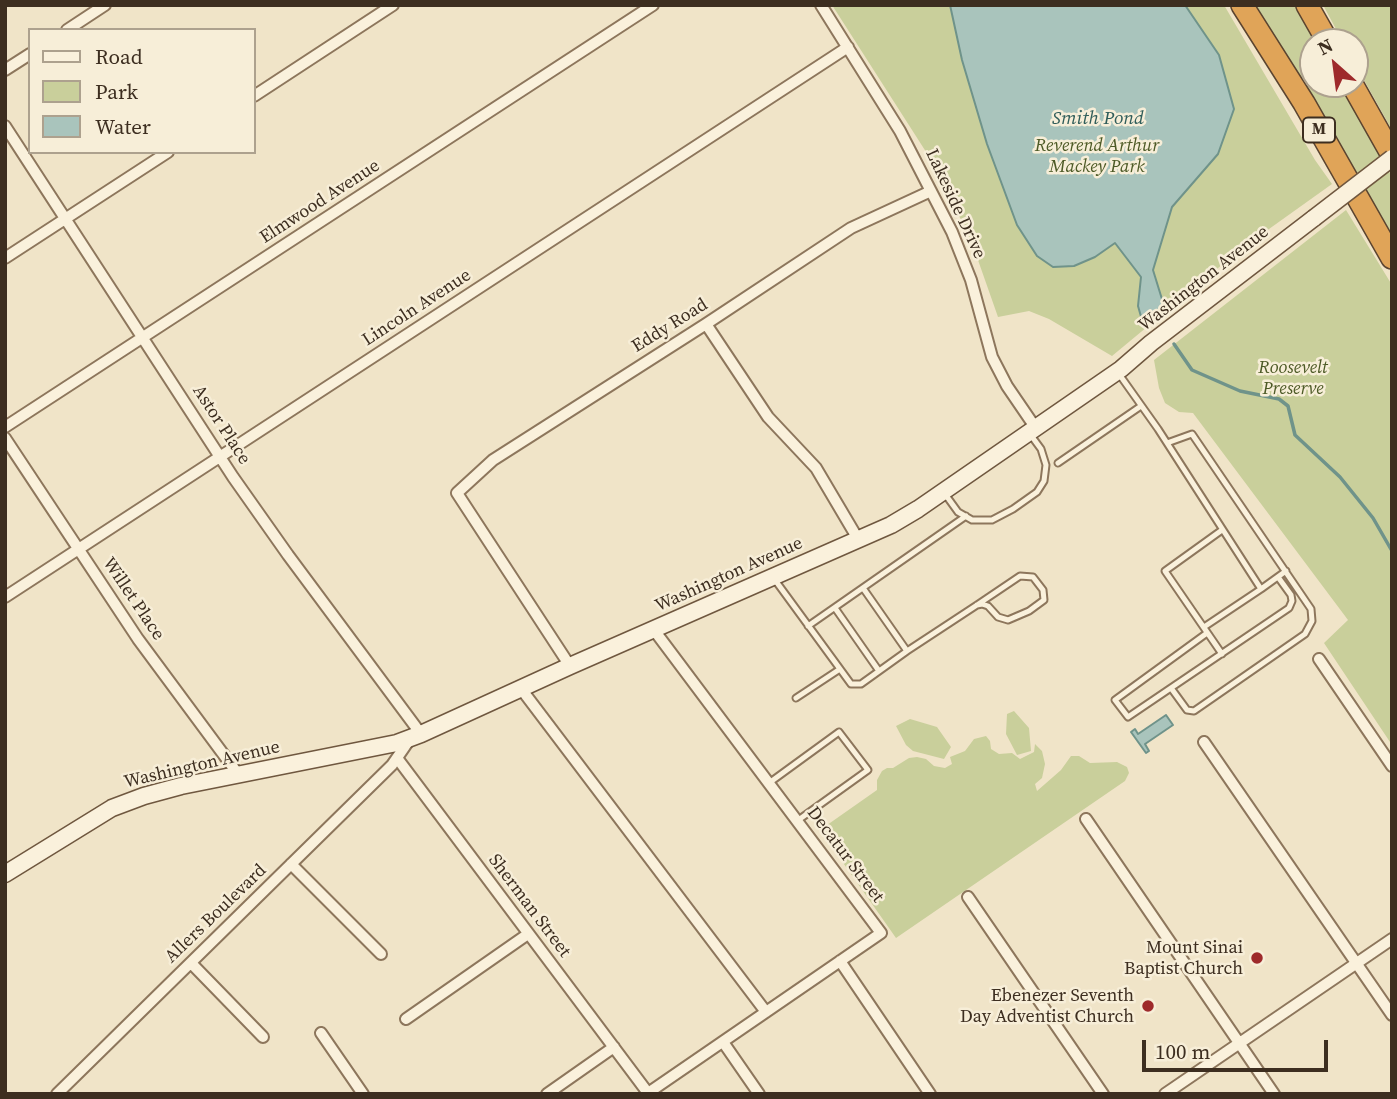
<!DOCTYPE html>
<style>
body{margin:0}
#map{position:relative;width:1397px;height:1099px;overflow:hidden;background:#f0e4c8;font-family:"Source Serif 4",serif}
canvas{display:block}
.frame{position:absolute;inset:0;border:7px solid #3d2e20;pointer-events:none}
.legend{position:absolute;left:28px;top:28px;width:228px;height:126px;box-sizing:border-box;background:#f7eed8;border:2px solid #ada18e;margin:0;padding:9px 12px;list-style:none;font-size:21px;color:#3d2e20}
.legend li{display:flex;align-items:center;gap:14px;height:35px}
.legend b{width:35px;border:2px solid #ada18e}
.north{position:absolute;left:1299px;top:28px;width:70px;height:70px;box-sizing:border-box;background:#f7eed8;border:2px solid #ada18e;border-radius:50%;rotate:332deg;font-size:19px;font-weight:700;line-height:28px;text-align:center;color:#3d2e20}
.north::after{content:'';display:block;margin:auto;width:24px;height:32px;background:#9e2a2b;clip-path:polygon(50% 0,100% 100%,50% 72%,0 100%)}
.scale{position:absolute;left:1142px;top:1040px;width:186px;height:32px;box-sizing:border-box;border:4px solid #3d2e20;border-top:0;padding-left:9px;font-size:21px;line-height:24px;white-space:nowrap;color:#3d2e20;-webkit-text-stroke:5px #f7eed8;paint-order:stroke}
</style>
<div id="map">
<canvas width="1397" height="1099"></canvas>
<div class="frame"></div>
<ul class="legend">
<li><b style="height:9px;background:#faf1dc"></b>Road</li>
<li><b style="height:19px;background:#c9cf9b"></b>Park</li>
<li><b style="height:19px;background:#a9c4bc"></b>Water</li>
</ul>
<div class="north">N</div>
<div class="scale">100 m</div>
</div>
<script>
const g = document.querySelector('canvas').getContext('2d');
g.lineJoin = 'round';
function fillPath(path, color) { g.fillStyle = color; g.fill(path, 'evenodd'); }
const toPath = rows => new Path2D(rows.map(r => 'M' + r).join(''));
function trace(path, color, width, dash) { g.strokeStyle = color; g.lineWidth = width; g.lineCap = dash ? 'butt' : 'round'; g.setLineDash(dash || []); g.stroke(path); }
function write(font, color, halo, rows, align = 'center') {
  g.font = font + ' "Source Serif 4",serif'; g.lineWidth = 5; g.setLineDash([]); g.textBaseline = 'middle'; g.strokeStyle = halo; g.fillStyle = color; for (const [text, x, y, turn = 0] of rows) {
    g.save(); g.translate(x, y); g.rotate((+turn || 0) * Math.PI / 180); g.textAlign = isNaN(turn) ? turn : align; if (halo) g.strokeText(text, 0, 0); g.fillText(text, 0, 0); g.restore();
  }
}
fillPath(toPath([
 [832,5,1224,5,1315,160,1332,184,1241,249,1112,356,1049,319,1029,311,998,317,972,243,937,169],
 [1252,5,1295,5,1315,42,1313,42,1313,84,1339,84,1392,177,1392,234],
 [1323,5,1392,5,1392,130,1355,64,1355,42,1343,42],
 [1346,210,1392,285,1392,745,1324,643,1348,620,1193,413,1179,412,1165,403,1159,388,1154,360],
 [1014,711,1029,728,1031,751,1017,755,1006,734,1007,714],
 [910,719,937,727,951,747,944,759,913,751,906,745,896,726],
 [986,736,990,741,991,749,999,754,1012,753,1020,759,1034,752,1035,744,1042,751,1045,764,1042,778,1035,784,1037,791,1061,770,1071,756,1079,756,1090,763,1117,762,1127,767,1129,773,1125,781,896,938,820,830,877,790,877,780,882,771,887,768,893,768,909,758,917,757,926,759,934,766,945,768,952,764,950,757,965,751,974,739]
]), '#c9cf9b');
const water = toPath([
 [950,5,1185,5,1219,55,1234,109,1218,154,1172,207,1153,270,1165,309,1144,327,1138,306,1141,277,1115,243,1095,257,1074,266,1053,267,1037,256,1017,225,987,144,962,60,950,5],
 [1166,715,1173,725,1145,744,1149,751,1146,753,1131,732,1135,729,1138,734,1166,715]
]);
fillPath(water, '#a9c4bc');
trace(water, '#6f938a', 2);
trace(toPath([
 [1174,344,1192,370,1240,391,1279,399,1288,406,1295,435,1340,477,1373,518,1392,551]
]), '#6f938a', 3.5);
const lane = toPath([
 [1119,374,1158,429,1261,589,1286,571],
 [1167,443,1192,434,1311,609,1312,621,1305,634,1194,711,1187,710,1171,688],
 [1058,463,1141,406],
 [945,494,958,512,972,520,992,520,1013,509,1037,492,1044,481,1046,465,1041,449,1030,434],
 [775,580,851,684,861,684,907,651,863,588],
 [835,608,879,671],
 [808,626,966,516],
 [1204,627,1261,589],
 [1207,633,1115,700,1128,717,1289,608,1292,601,1291,595,1278,577],
 [907,651,977,605,1020,576,1033,577,1043,590,1044,600,1029,611,1008,620,998,617,988,606,982,604,977,605],
 [1222,654,1165,571,1222,530],
 [796,698,840,669],
 [769,783,839,732,868,770,797,821]
]);
const street = toPath([
 [821,5,900,131,952,232,971,280,992,357,1007,386,1035,427],
 [67,30,105,5],
 [5,70,30,54],
 [254,96,393,5],
 [5,126,233,477,288,555,421,734],
 [5,258,168,152],
 [706,324,768,417,816,468,858,539],
 [5,427,653,5],
 [5,438,138,639,238,774],
 [5,597,848,47],
 [1319,659,1392,766],
 [570,666,457,493,493,460,706,324,851,228,931,191],
 [522,690,766,1012],
 [1204,742,1392,1015],
 [397,758,648,1093,881,933,654,630],
 [1086,819,1274,1094],
 [291,864,381,954],
 [968,897,1103,1094],
 [840,961,930,1094],
 [191,963,263,1037],
 [406,1019,528,934],
 [321,1033,363,1094],
 [723,1042,759,1094],
 [57,1094,392,765,410,739],
 [547,1094,614,1047],
 [1165,1094,1392,939]
]);
const secondary = toPath([
 [5,874,112,808,144,796,181,786,397,743,421,734,570,666,891,525,918,509,1121,369,1151,343,1314,218]
]);
const highway = toPath([
 [1242,5,1304,103,1392,258],
 [1307,5,1328,42],
 [1352,84,1392,155]
]);
trace(lane, '#8d765c', 9);
trace(street, '#8d765c', 14);
trace(secondary, '#6f573f', 19);
trace(highway, '#5b4430', 24);
trace(lane, '#faf1dc', 5);
trace(street, '#faf1dc', 10);
trace(secondary, '#faf1dc', 16);
trace(highway, '#e0a458', 21);
const secondaryBridge = toPath([
 [1314,218,1392,158]
]);
trace(secondaryBridge, '#6f573f', 19, []);
trace(secondaryBridge, '#faf1dc', 16);
for (const [x, y, r, color] of [
 [1257,958,7,"#9e2a2b"],
 [1148,1006,7,"#9e2a2b"]
]) { const dot = new Path2D(); dot.arc(x, y, r, 0, 2 * Math.PI); g.fillStyle = color; g.fill(dot); trace(dot, '#f7eed8', 2.5); }
for (const [x, y, w] of [
 [1319,130,32]
]) { const box = new Path2D(); box.roundRect(x - w / 2, y - 12.5, w, 25, 5); g.fillStyle = '#f7eed8'; g.fill(box); trace(box, '#3d2e20', 2); }
write('bold 16px', '#3d2e20', null, [
 ["M",1319,130]
]);
write('italic 18px', '#4d5a26', '#f7eed8', [
 ["Reverend Arthur",1097,146],
 ["Mackey Park",1097,167],
 ["Roosevelt",1293,368],
 ["Preserve",1293,389]
]);
write('18px', '#3d2e20', '#f7eed8', [
 ["Elmwood Avenue",320,202,-33],
 ["Lakeside Drive",955,204,65],
 ["Washington Avenue",1204,279,-38],
 ["Lincoln Avenue",417,308,-33],
 ["Eddy Road",670,326,-32],
 ["Astor Place",221,425,57],
 ["Washington Avenue",729,575,-24],
 ["Willet Place",133,599,56],
 ["Washington Avenue",202,765,-13],
 ["Decatur Street",845,855,53],
 ["Sherman Street",529,906,53],
 ["Allers Boulevard",216,914,-44]
]);
write('18px', '#3d2e20', '#f7eed8', [
 ["Mount Sinai",1243,948],
 ["Baptist Church",1243,969],
 ["Ebenezer Seventh",1134,996],
 ["Day Adventist Church",1134,1017]
], 'right');
write('italic 19px', '#2f5d5a', '#f7eed8', [
 ["Smith Pond",1098,119]
]);
</script>
